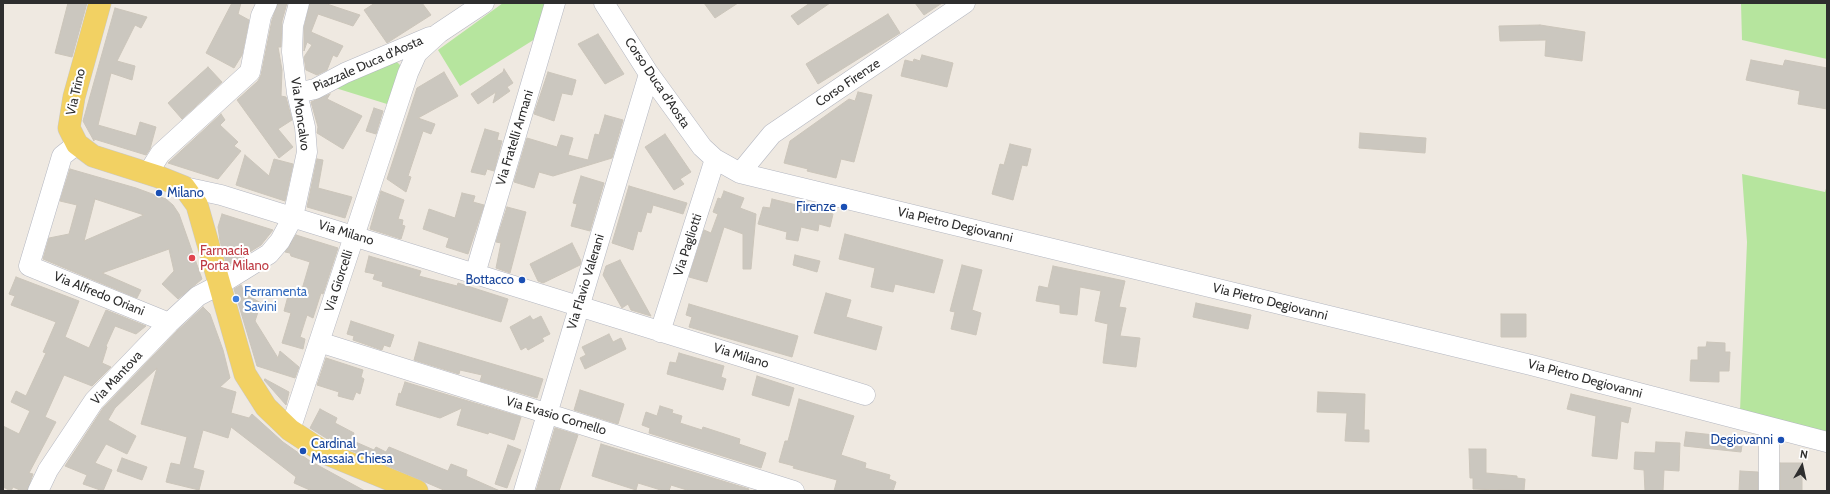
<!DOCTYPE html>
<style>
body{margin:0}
#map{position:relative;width:1830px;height:494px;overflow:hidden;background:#efe9e1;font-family:Cabin,sans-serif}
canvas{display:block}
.frame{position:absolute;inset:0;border:4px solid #2e2e2e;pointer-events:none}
.north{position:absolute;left:1782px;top:446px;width:40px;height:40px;-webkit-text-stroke:3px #fff;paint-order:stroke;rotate:9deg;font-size:11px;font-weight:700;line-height:16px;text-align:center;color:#2e2e2e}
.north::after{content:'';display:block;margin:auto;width:14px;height:18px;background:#2e2e2e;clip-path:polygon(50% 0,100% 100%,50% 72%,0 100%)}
</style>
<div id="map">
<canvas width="1830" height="494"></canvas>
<div class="frame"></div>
<div class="north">N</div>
</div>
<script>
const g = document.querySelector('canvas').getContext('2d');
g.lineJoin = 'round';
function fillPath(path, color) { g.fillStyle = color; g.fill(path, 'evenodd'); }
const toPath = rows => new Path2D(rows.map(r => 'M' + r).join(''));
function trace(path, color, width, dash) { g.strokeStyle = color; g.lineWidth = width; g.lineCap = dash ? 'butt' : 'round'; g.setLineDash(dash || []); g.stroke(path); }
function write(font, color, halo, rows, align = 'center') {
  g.font = font + ' Cabin,sans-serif'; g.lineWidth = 4; g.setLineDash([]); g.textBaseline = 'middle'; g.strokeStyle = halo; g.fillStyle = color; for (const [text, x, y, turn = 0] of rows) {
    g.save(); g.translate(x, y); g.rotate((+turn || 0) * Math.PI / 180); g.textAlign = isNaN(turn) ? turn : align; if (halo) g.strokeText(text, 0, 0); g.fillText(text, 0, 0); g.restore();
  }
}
fillPath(toPath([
 [503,3,546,3,535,39,460,86,438,50],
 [1741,3,1827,3,1827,59,1742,40],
 [394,59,401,66,387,104,329,86],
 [1742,174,1825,192,1827,185,1827,435,1740,411,1747,242]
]), '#b6e59e');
const building = toPath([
 [68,3,87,3,72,57,55,53,68,3],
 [232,3,241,3,238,14,249,20,242,55,234,68,206,53,232,3],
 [278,3,287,3,282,21,281,47,278,47,282,70,281,96,286,97,292,120,278,129,293,147,279,158,237,100,258,81,261,75,272,20,278,3],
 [310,3,324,3,360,15,353,26,318,14,311,32,343,46,337,57,333,55,327,70,317,75,306,70,304,57,312,45,307,42,304,51,304,28,310,3],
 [375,3,422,3,431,15,387,43,364,10,375,3],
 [704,3,738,3,715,18,704,3],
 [810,3,830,3,798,25,791,16,810,3],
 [915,3,942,3,924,15,915,3],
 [115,8,147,17,141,28,135,25,117,61,135,66,132,80,111,73,98,125,136,136,140,122,156,127,150,149,146,155,94,139,94,141,83,121,115,8],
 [888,14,900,33,818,84,806,64,888,14],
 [1540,25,1585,32,1582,61,1545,56,1546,40,1500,41,1499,26,1540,25],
 [598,34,624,74,605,84,578,44,598,34],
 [922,55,953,63,947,87,901,76,905,60,913,62,914,59,920,61,922,55],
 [1751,60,1783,66,1785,60,1827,68,1827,109,1798,104,1800,91,1746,80,1751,60],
 [208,67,222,82,182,119,168,103,208,67],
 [504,69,513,83,507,87,510,91,493,103,496,92,478,104,471,94,503,72,504,69],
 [444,72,458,96,418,118,435,124,431,134,423,131,408,176,411,177,406,192,387,179,417,88,444,72],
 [548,72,576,80,572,95,562,93,554,121,534,114,548,72],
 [858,92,872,95,854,162,841,159,836,178,807,171,808,169,784,163,790,141,849,99,855,101,858,92],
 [330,94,327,99,362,116,343,149,317,133,318,127,311,102,330,94],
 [374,108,383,111,376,134,366,131,374,108],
 [221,114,225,120,220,125,238,142,234,146,241,151,218,179,168,163,221,114],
 [605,115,623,120,612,158,553,176,539,172,534,188,514,182,527,138,557,147,561,135,573,138,568,155,588,160,595,134,599,135,605,115],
 [485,129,499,133,497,140,502,141,494,171,487,169,485,175,471,172,485,129],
 [1360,133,1426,138,1425,153,1359,148,1360,133],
 [665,134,691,172,680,179,684,184,674,190,645,147,665,134],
 [1010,144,1031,149,1027,166,1022,165,1013,200,992,194,1000,164,1004,165,1010,144],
 [245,155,269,176,274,159,293,164,285,201,236,185,245,155],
 [317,159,323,160,318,188,352,197,345,218,307,207,317,159],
 [70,169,136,188,166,199,173,205,179,214,202,279,178,299,162,284,174,271,169,249,102,273,141,290,137,298,43,259,49,238,69,234,77,205,60,201,70,169],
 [95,199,144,215,84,241,95,199],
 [581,176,604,183,590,231,571,226,577,204,573,203,581,176],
 [629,186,687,203,683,214,653,205,651,213,647,212,641,232,638,231,633,250,612,243,629,186],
 [381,191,404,200,398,219,403,220,402,225,405,226,401,239,370,229,381,191],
 [724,191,744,198,740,208,756,214,751,269,743,269,743,234,724,227,707,282,689,277,704,230,711,233,718,214,713,212,718,198,721,199,724,191],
 [462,193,475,196,473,202,484,205,468,254,446,247,449,238,423,229,429,209,455,218,462,193],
 [772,199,833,214,830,227,819,224,818,231,801,227,798,241,786,239,787,232,758,224,763,207,770,208,772,199],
 [507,207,526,212,510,273,496,268,501,243,496,242,507,207],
 [222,214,273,230,261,245,227,266,220,241,218,227,222,214],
 [845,234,943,260,934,293,895,284,893,292,871,287,875,268,839,259,845,234],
 [296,235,338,248,323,294,321,293,313,318,307,315,300,337,305,339,303,349,282,343,291,313,284,311,288,296,294,294,300,296,310,262,291,256,290,253,285,252,296,235],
 [572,243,581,261,580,265,543,283,538,281,530,264,572,243],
 [795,255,820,261,817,272,793,265,795,255],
 [369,256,421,271,419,276,457,286,458,283,508,299,501,322,382,286,383,282,373,279,375,274,365,272,369,256],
 [620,260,651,316,631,310,628,304,622,308,603,275,606,266,620,260],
 [962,265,982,270,972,310,981,313,976,335,951,329,955,312,950,311,962,265],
 [1053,266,1125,281,1119,307,1126,308,1120,336,1140,338,1136,367,1103,363,1108,324,1095,321,1101,291,1080,287,1077,315,1060,313,1060,305,1036,301,1039,286,1048,288,1053,266],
 [16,277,79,301,65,337,89,348,106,310,146,326,136,334,115,326,106,346,107,347,102,363,111,367,92,386,64,375,45,417,56,422,29,473,33,474,27,491,22,491,13,487,11,491,3,487,3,426,19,434,30,411,11,402,16,391,26,396,46,353,43,352,56,322,11,305,15,296,9,294,16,277],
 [241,285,245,294,261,303,255,321,278,358,280,351,299,367,295,378,257,366,234,289,241,285],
 [826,293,851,300,846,317,882,327,876,350,814,333,826,293],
 [1196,303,1251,315,1248,329,1193,317,1196,303],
 [689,304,798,336,792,357,689,327,692,317,686,315,689,304],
 [203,307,210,314,223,350,230,378,220,387,236,392,231,413,249,418,252,414,283,442,310,461,365,491,312,491,294,483,296,477,231,427,228,438,203,430,193,468,204,471,199,490,166,482,171,463,180,465,187,437,141,424,157,368,115,408,108,420,136,436,127,454,106,444,95,463,112,470,103,491,83,484,87,475,65,466,103,408,177,331,203,307],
 [1501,314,1526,314,1526,337,1501,337,1501,314],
 [530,316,533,320,541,316,550,334,542,338,544,341,528,350,526,347,521,350,510,327,530,316],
 [351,321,394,335,390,347,384,345,382,350,353,340,354,336,347,334,351,321],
 [609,334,613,342,621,338,626,349,585,369,580,358,586,355,582,347,609,334],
 [419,342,543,379,537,398,480,381,482,375,460,370,459,374,414,360,419,342],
 [1707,342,1725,343,1725,352,1730,352,1729,371,1719,371,1719,382,1690,381,1691,360,1698,360,1698,347,1706,347,1707,342],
 [679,353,724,366,721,377,726,379,723,390,667,374,670,362,676,363,679,353],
 [326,358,363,370,361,377,364,379,360,394,356,392,353,400,338,396,339,392,317,385,326,358],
 [757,376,794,388,789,406,752,395,757,376],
 [265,379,289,392,286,405,264,380,265,379],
 [405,382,521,417,514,440,489,432,488,434,457,425,462,408,440,418,396,405,399,393,401,394,405,382],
 [580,390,624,404,618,424,574,410,580,390],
 [1318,392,1365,394,1364,430,1369,430,1369,442,1345,441,1347,413,1317,412,1318,392],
 [1571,394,1631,408,1628,423,1621,421,1617,459,1592,456,1596,416,1567,409,1571,394],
 [799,399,854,416,841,455,866,463,865,468,890,475,889,479,896,482,893,491,834,491,837,480,793,468,794,466,779,462,785,441,788,441,799,399],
 [660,406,673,410,672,413,682,416,680,423,702,430,703,427,740,439,739,444,766,453,761,468,649,433,650,428,642,425,646,412,657,416,660,406],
 [320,409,337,418,335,423,354,433,351,440,374,450,376,447,386,452,389,447,448,471,451,464,467,470,466,476,500,491,446,491,334,443,310,428,320,409],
 [555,428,578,435,559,491,536,491,555,428],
 [1686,432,1743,438,1741,452,1684,446,1686,432],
 [1656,442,1680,443,1679,471,1664,470,1663,491,1645,491,1644,470,1634,469,1635,452,1655,453,1656,442],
 [601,444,749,489,748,491,690,491,671,485,669,491,664,491,638,483,636,490,592,476,601,444],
 [508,445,521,450,507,488,495,484,508,445],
 [1469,449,1486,449,1486,473,1517,476,1517,478,1525,479,1524,491,1473,489,1473,478,1470,478,1469,449],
 [122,458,147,467,142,480,117,471,122,458],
 [1780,463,1802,463,1802,491,1780,491,1780,463],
 [1740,471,1758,472,1758,491,1739,491,1740,471]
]);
fillPath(building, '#cbc7bf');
trace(building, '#cbc5ba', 1);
const minor = toPath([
 [604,3,649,74,702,147,715,159,740,173,1531,365,1827,442],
 [297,93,315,89,345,73,430,37],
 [77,144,62,156,29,266,169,323],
 [148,173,160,154,250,72,261,16,267,3],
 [740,173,772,134,965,3],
 [184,187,221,195,865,395],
 [475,274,555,3],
 [660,332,715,159],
 [319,342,794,491],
 [290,430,408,73,417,53,439,33,484,3],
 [38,491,48,470,94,401,169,323,198,296,219,285,269,254,280,241,293,217,307,152,305,127,297,93,292,52,293,26,299,3],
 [524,491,649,74],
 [1769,491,1769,428]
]);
const major = toPath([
 [100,3,74,97,69,128,77,144,93,156,159,177,184,187,197,205,245,374,266,407,290,430,325,453,417,491]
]);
trace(minor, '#b4b7c1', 21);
trace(major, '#c9c9c9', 23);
trace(minor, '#fff', 20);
trace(major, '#f2d163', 22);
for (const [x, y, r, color] of [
 [159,193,4,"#1a4fb4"],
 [844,207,4,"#1a4fb4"],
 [192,258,4,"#e0444e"],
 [522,280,4,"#1a4fb4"],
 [236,299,4,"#3f7fe0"],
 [1781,440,4,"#1a4fb4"],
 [303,451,4,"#1a4fb4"]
]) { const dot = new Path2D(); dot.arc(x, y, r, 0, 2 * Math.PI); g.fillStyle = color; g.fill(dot); trace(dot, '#fff', 1.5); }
write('13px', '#2e2e2e', '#fff', [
 ["Piazzale Duca d'Aosta",368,64,-24],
 ["Corso Duca d'Aosta",657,83,56],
 ["Corso Firenze",848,83,-34],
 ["Via Trino",76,92,-77],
 ["Via Moncalvo",300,114,82],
 ["Via Fratelli Armani",515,138,-73],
 ["Via Pietro Degiovanni",955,225,13],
 ["Via Milano",346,233,17],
 ["Via Pagliotti",688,245,-72],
 ["Via Giorcelli",339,281,-72],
 ["Via Flavio Valerani",586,282,-73],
 ["Via Alfredo Oriani",99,294,22],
 ["Via Pietro Degiovanni",1270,302,14],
 ["Via Milano",741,356,17],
 ["Via Mantova",117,378,-47],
 ["Via Pietro Degiovanni",1585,379,15],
 ["Via Evasio Comello",556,416,17]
]);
write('13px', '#164399', '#fff', [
 ["Milano",167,193,"left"],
 ["Firenze",836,207],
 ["Bottacco",514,280],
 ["Degiovanni",1773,440],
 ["Cardinal",311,444,"left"],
 ["Massaia Chiesa",311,459,"left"]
], 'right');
write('13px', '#be3a42', '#fff', [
 ["Farmacia",200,251],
 ["Porta Milano",200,266]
], 'left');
write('13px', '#366cbe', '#fff', [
 ["Ferramenta",244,292],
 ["Savini",244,307]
], 'left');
</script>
